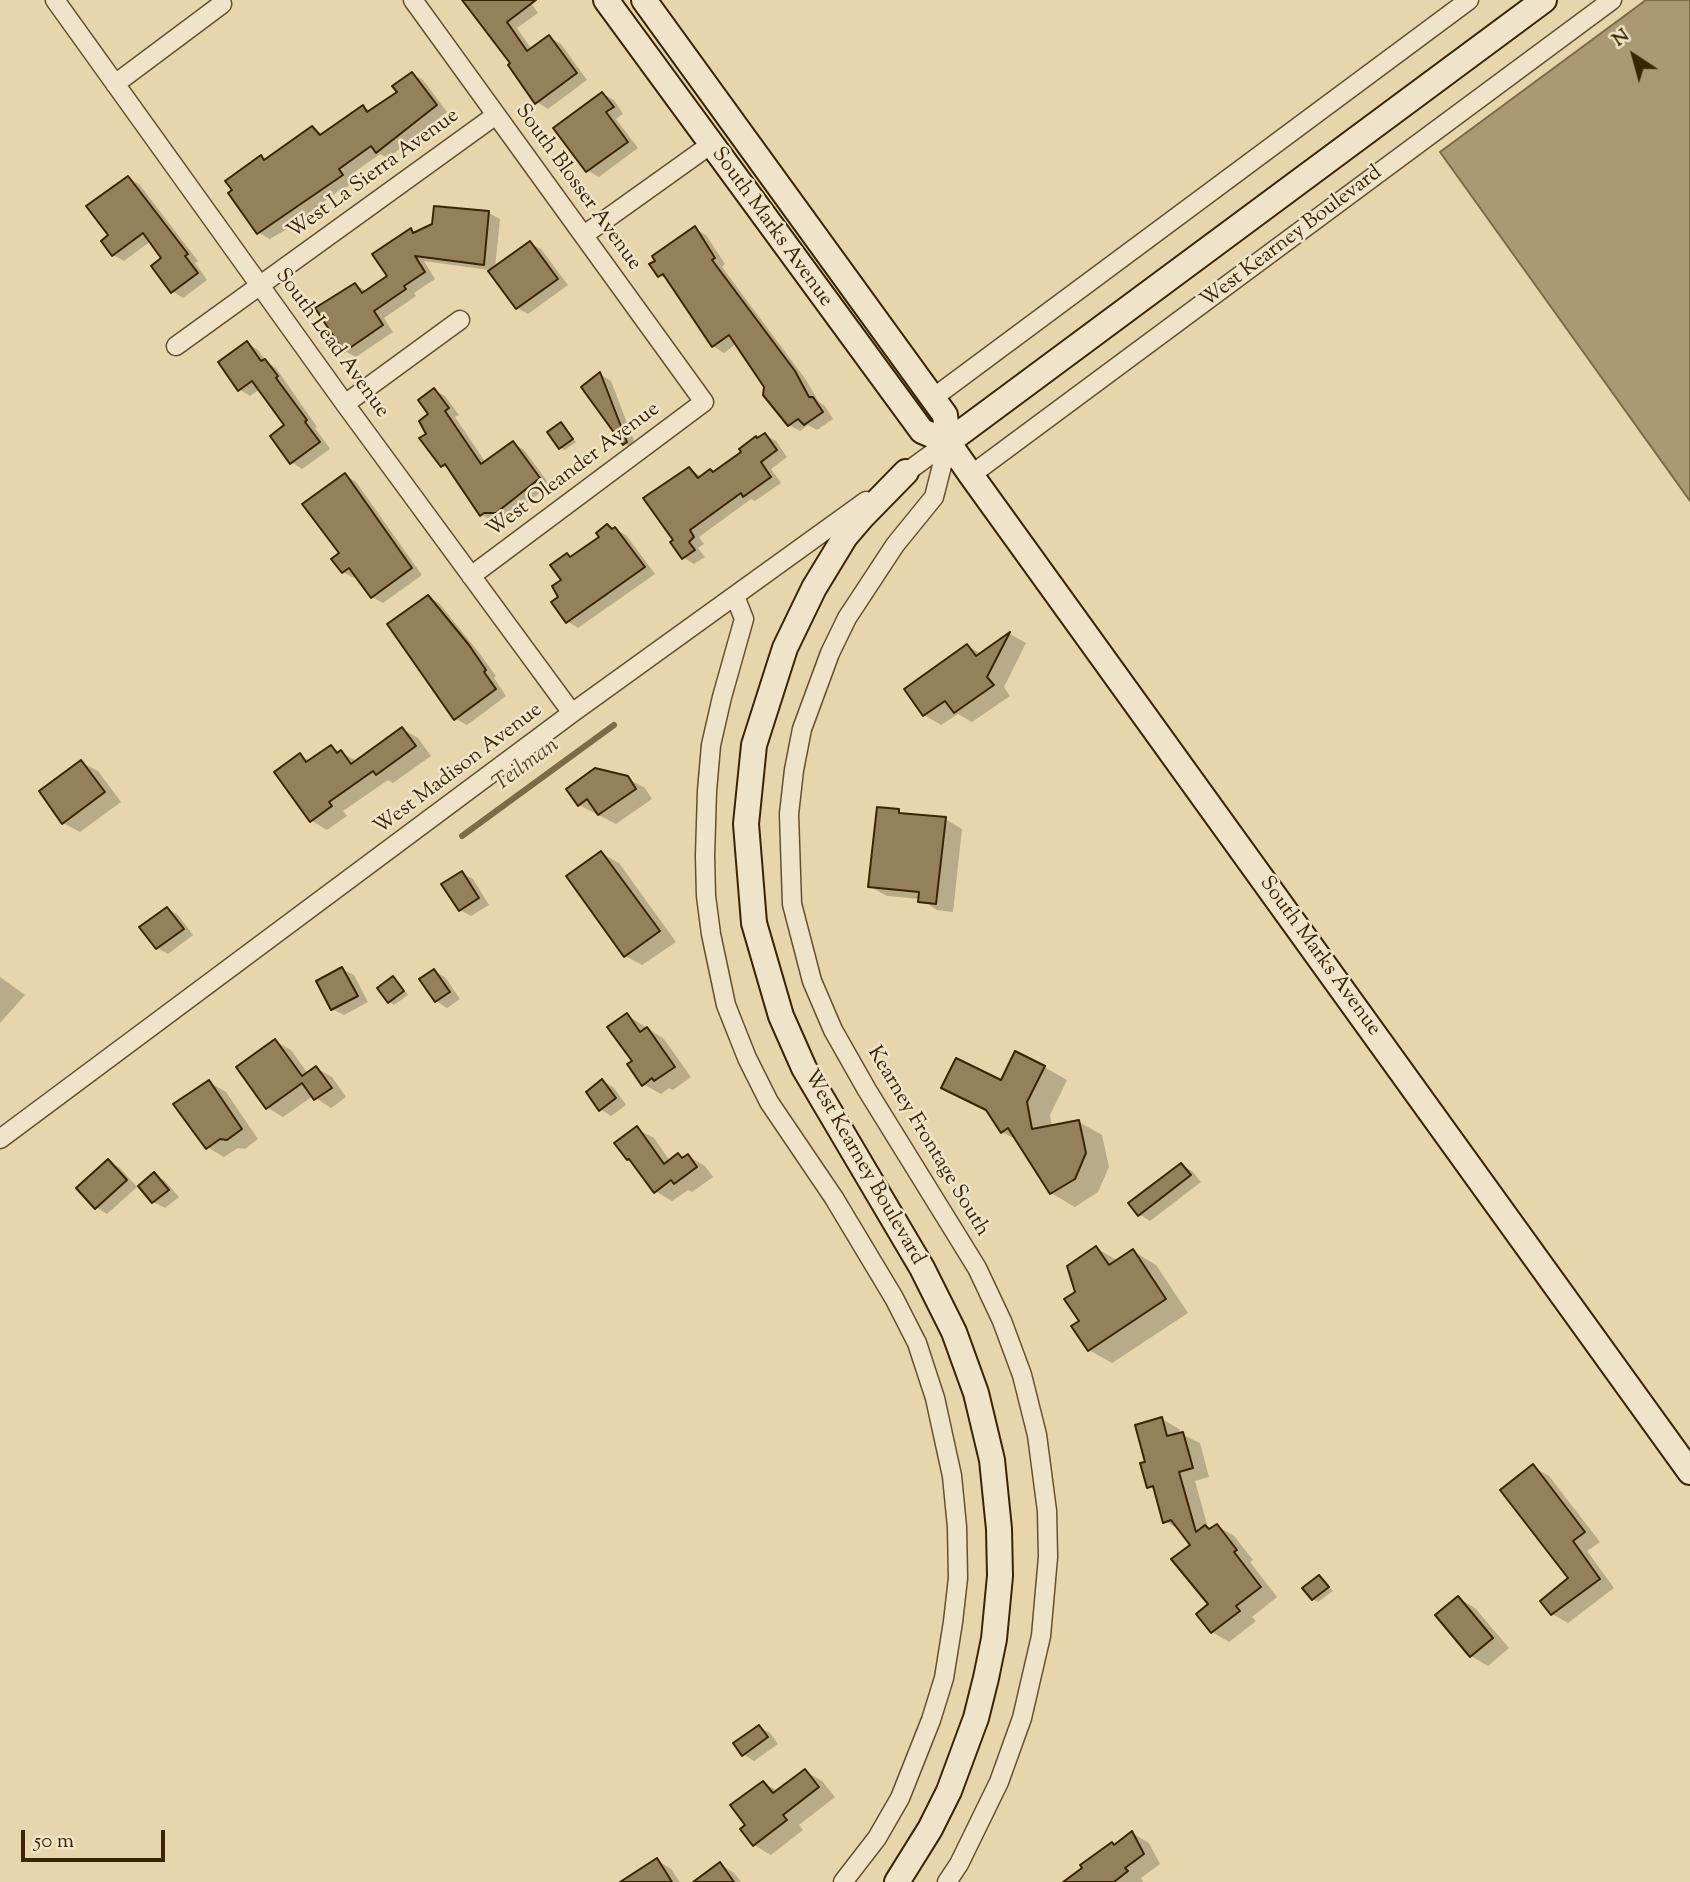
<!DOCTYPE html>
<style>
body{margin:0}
#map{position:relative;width:1690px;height:1882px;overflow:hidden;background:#e7d6ac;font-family:"Sorts Mill Goudy",serif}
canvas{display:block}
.north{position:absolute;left:1599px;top:21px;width:70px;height:70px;-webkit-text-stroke:5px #efe4c9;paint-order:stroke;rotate:324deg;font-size:19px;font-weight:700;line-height:28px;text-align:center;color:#3a2404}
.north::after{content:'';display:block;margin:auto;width:24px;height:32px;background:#3a2404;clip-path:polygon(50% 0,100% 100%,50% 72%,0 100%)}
.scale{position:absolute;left:21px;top:1830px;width:144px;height:32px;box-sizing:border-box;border:4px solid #3a2404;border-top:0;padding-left:9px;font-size:21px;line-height:24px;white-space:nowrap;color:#3a2404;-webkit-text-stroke:5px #efe4c9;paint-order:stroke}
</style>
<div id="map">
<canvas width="1690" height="1882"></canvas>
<div class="north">N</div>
<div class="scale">50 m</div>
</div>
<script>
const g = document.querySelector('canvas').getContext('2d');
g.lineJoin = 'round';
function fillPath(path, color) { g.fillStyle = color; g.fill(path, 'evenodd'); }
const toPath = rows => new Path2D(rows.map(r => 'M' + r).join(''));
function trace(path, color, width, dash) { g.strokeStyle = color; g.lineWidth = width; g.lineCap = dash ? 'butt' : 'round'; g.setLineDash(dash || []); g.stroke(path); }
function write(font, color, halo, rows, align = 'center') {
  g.font = font + ' "Sorts Mill Goudy",serif'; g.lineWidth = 5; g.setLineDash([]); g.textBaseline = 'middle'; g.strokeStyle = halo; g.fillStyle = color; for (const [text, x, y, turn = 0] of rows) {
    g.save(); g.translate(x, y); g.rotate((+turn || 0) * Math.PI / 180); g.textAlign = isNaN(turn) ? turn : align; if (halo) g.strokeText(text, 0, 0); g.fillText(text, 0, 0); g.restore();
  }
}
const water = toPath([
 [1646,0,1690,0,1690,501,1440,152,1646,0]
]);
fillPath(water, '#ac9973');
trace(water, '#7e6a47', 2);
fillPath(toPath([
 [463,0,529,0,538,13,517,28,532,50,549,37,561,44,587,80,548,109,537,102,513,64],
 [412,74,423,80,447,112,388,158,380,154,349,176,353,182,344,189,342,188,292,226,270,239,259,233,261,157,266,160,312,128,324,135,363,107,371,111,399,92],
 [603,94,614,100,623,114,616,119,638,148,599,177,587,170],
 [128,178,139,184,198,261,195,263,207,280,183,298,172,291,164,259,151,241,124,261,113,255,111,236],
 [489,213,500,219,495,268,530,243,541,249,568,285,528,314,517,308,489,270,424,261,435,279,414,293,416,296,384,318,393,332,356,357,345,351,355,285,367,291,389,277,411,230,416,233],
 [695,229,706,235,725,264,722,267,806,380,819,402,825,406,833,419,817,430,808,425,800,431,789,425,736,344,724,353,713,346,687,309,689,308,671,282,659,275],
 [247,343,258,350,267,362,276,368,317,427,315,428,330,449,302,469,291,462,286,426,260,389,250,396,239,389],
 [600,374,611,381,637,449,635,450,624,443],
 [434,390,445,396,459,415,455,417,486,463,513,443,524,450,550,485,507,518,496,519,493,521,482,515,452,471,442,466,428,434],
 [561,425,576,442,565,450,560,447],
 [765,435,776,441,787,457,771,469,781,483,755,501,751,499,699,537,704,544,698,548,705,557,694,564,684,558,672,542,675,540,689,469,702,477,714,473],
 [345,475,356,482,422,575,383,603,372,597,357,576,354,578,343,572,341,554],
 [608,526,626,535,655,574,578,628,567,621,560,597,567,555,572,558,601,538],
 [428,597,439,603,480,654,496,676,494,678,506,696,467,725,456,719],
 [1010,634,1026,643,1004,687,1010,696,972,722,958,714,941,725,924,715,968,646,981,654],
 [402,729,418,738,431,756,393,783,388,780,343,811,347,816,327,830,312,821,277,772,300,756,311,761,331,747,357,761],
 [81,762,98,771,121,802,80,832,63,823],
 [627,778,645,788,652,799,616,824,579,805,568,789],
 [898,811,905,815,945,819,962,829,953,912,937,910,920,899,887,896,869,886],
 [601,853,619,863,676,942,642,965,625,956],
 [462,873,473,879,489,905,471,916,460,910],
 [167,909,178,915,193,935,168,954,157,948],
 [342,969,354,975,368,1002,344,1015,332,1009],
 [434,971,445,977,460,999,447,1008,436,1001,422,979],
 [0,977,25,995,0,1023],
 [393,978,398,981,408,995,394,1005,390,1002],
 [627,1015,664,1039,691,1077,673,1090,669,1088,661,1094,643,1084,634,1061],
 [275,1041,291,1050,308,1074,316,1068,332,1077,346,1097,331,1108,313,1096,283,1117,268,1108],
 [1044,1067,1067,1080,1050,1115,1052,1127,1079,1122,1102,1135,1109,1167,1098,1192,1075,1207,1051,1193,1019,1141,1002,1132,990,1112,943,1087,1001,1083],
 [603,1081,614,1088,626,1105,611,1116,600,1109],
 [209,1082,226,1092,258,1139,245,1149,238,1148,224,1157,207,1147],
 [637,1129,654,1138,670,1161,678,1155,684,1158,688,1156,705,1166,713,1177,692,1192,688,1190,672,1201,655,1191,634,1163,628,1159],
 [109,1162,120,1168,137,1187,107,1214,96,1207],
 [1181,1165,1192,1171,1201,1182,1150,1221,1139,1214],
 [154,1174,165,1181,179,1197,165,1208,153,1202,140,1186],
 [1096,1248,1118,1261,1133,1251,1156,1265,1188,1313,1112,1363,1089,1350,1081,1322,1077,1293],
 [1162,1419,1179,1429,1181,1434,1200,1443,1209,1477,1195,1481,1208,1528,1211,1530,1217,1526,1234,1536,1253,1560,1250,1562,1277,1597,1252,1617,1256,1621,1229,1642,1212,1632,1198,1614,1211,1604,1192,1546,1181,1531,1165,1521,1157,1491,1148,1486,1147,1463],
 [1533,1467,1549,1476,1600,1542,1587,1551,1614,1588,1568,1623,1552,1614,1570,1579],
 [1319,1577,1333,1591,1318,1602,1313,1599],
 [1458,1598,1475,1608,1509,1648,1488,1666,1471,1656],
 [759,1727,770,1733,778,1744,754,1761,743,1754],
 [805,1771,822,1781,835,1797,799,1825,803,1830,771,1855,754,1845,748,1825,763,1783,778,1791],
 [1132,1833,1149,1843,1160,1864,1141,1878,1143,1882,1066,1882,1112,1844,1116,1846],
 [657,1860,671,1869,680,1882,630,1882],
 [720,1864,734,1873,741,1882,696,1882]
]), '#0003');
trace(toPath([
 [462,836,614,725]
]), '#7e6a47', 6);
const building = toPath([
 [462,0,536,0,507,22,527,51,549,35,577,73,535,104,508,65,510,63,462,0],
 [412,72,437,105,376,153,371,146,339,169,343,175,257,234,228,193,232,190,225,181,261,155,264,160,312,126,320,135,363,105,367,112,397,92,392,86,412,72],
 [602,92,614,107,606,112,628,142,586,172,553,128,602,92],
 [128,176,188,254,185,256,198,273,171,293,151,266,161,258,143,233,112,256,101,241,108,235,86,206,128,176],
 [434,206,489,211,484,265,415,256,425,272,404,286,406,289,374,311,383,325,344,352,315,308,355,283,362,293,387,276,372,254,411,228,413,233,432,224,434,206],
 [695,226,715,258,712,260,795,371,809,397,813,397,823,412,804,425,798,419,788,426,763,395,764,387,729,335,712,347,663,274,658,277,649,264,655,261,652,256,695,226],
 [530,241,558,279,516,309,488,271,530,241],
 [247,341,261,361,265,359,278,376,276,378,307,420,305,422,320,442,290,464,270,436,284,425,252,381,238,391,218,362,247,341],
 [600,372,627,442,623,445,581,387,600,372],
 [434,388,449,408,445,411,481,464,513,441,540,478,496,513,484,513,480,516,445,464,441,467,419,438,426,434,419,421,428,414,418,400,434,388],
 [561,422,573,439,559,449,547,432,561,422],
 [765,433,777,450,761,462,771,477,743,497,741,493,690,530,694,537,689,542,695,550,682,559,670,542,673,540,643,498,689,467,698,478,710,469,713,472,741,452,739,449,756,436,757,438,765,433],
 [345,473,412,568,371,598,349,568,342,573,331,559,339,553,302,504,345,473],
 [607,524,612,529,615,527,645,567,566,623,551,602,558,597,552,586,561,580,550,565,567,553,570,557,599,537,596,533,607,524],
 [428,595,469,645,486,670,484,672,496,689,454,720,387,624,428,595],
 [1010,632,987,677,994,685,954,713,945,701,923,716,904,689,967,644,976,656,1010,632],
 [402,727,416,746,376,775,373,771,329,802,332,806,310,822,274,772,300,753,306,762,331,745,337,753,341,750,351,764,402,727],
 [81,760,105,792,62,824,39,791,81,760],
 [595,768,628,776,636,789,598,815,587,799,578,806,566,789,595,768],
 [877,807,899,809,899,813,946,817,936,904,918,902,919,892,868,887,877,807],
 [601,851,660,931,624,957,566,876,601,851],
 [462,871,479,898,459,911,441,884,462,871],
 [167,907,184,929,156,949,139,927,167,907],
 [342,967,358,996,331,1010,316,981,342,967],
 [434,969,450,992,435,1002,419,979,434,969],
 [393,976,404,991,388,1003,377,988,393,976],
 [627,1013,640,1032,647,1027,675,1067,654,1081,652,1078,642,1086,627,1064,632,1061,607,1027,627,1013],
 [275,1039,302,1076,316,1066,332,1088,314,1100,302,1083,266,1109,236,1067,275,1039],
 [1015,1051,1045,1066,1027,1102,1032,1129,1079,1120,1086,1153,1075,1179,1050,1194,1008,1128,1001,1133,986,1110,941,1088,956,1058,1001,1080,1015,1051],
 [602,1079,616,1098,599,1111,586,1092,602,1079],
 [209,1080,242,1129,227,1140,220,1139,206,1149,173,1104,209,1080],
 [637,1126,664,1164,678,1153,682,1158,688,1154,697,1167,674,1184,671,1180,654,1193,629,1159,627,1160,614,1143,637,1126],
 [108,1159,127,1180,95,1209,76,1188,108,1159],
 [1181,1163,1191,1175,1138,1216,1128,1203,1181,1163],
 [154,1172,169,1190,152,1203,138,1186,154,1172],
 [1096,1246,1109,1265,1133,1249,1166,1299,1088,1351,1071,1326,1079,1321,1064,1299,1075,1292,1067,1266,1096,1246],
 [1162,1417,1167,1436,1183,1432,1193,1468,1179,1472,1196,1532,1205,1525,1209,1529,1217,1524,1237,1550,1234,1552,1261,1587,1236,1606,1240,1611,1211,1633,1196,1614,1208,1604,1171,1559,1190,1545,1171,1520,1163,1523,1153,1486,1147,1488,1140,1463,1145,1462,1135,1425,1162,1417],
 [1533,1464,1585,1532,1573,1541,1600,1579,1551,1615,1540,1601,1568,1578,1500,1490,1533,1464],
 [1319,1575,1329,1587,1312,1600,1302,1588,1319,1575],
 [1458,1596,1493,1638,1470,1657,1435,1615,1458,1596],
 [759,1725,768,1737,742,1756,733,1743,759,1725],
 [805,1769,819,1787,783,1815,787,1820,753,1846,740,1829,745,1825,730,1805,763,1781,773,1793,805,1769],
 [1132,1831,1144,1854,1125,1868,1128,1871,1114,1882,1063,1882,1082,1868,1080,1865,1112,1842,1114,1845,1132,1831],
 [657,1858,672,1882,620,1882,657,1858],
 [720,1862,734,1882,693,1882,720,1862]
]);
fillPath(building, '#94815b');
trace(building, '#3a2404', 2);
const street = toPath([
 [55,0,345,404,572,713],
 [413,0,704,402,471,576],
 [115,84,222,4],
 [584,235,710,145],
 [176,346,496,115],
 [933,398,1469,0],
 [345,404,460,320],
 [971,475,1612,0],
 [897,479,948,442],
 [735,596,744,619,722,697,711,745,707,791,705,856,706,896,711,934,726,1005,747,1058,769,1102,834,1198,894,1298,917,1343,935,1398,952,1476,957,1527,958,1578,953,1622,944,1678,931,1720,900,1798,877,1838,843,1882],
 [0,1139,572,713,866,501],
 [947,1882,959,1864,999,1782,1022,1718,1041,1636,1048,1557,1047,1511,1037,1435,1022,1375,1002,1321,977,1268,867,1090,833,1030,812,981,792,904,789,814,794,770,802,729,830,653,847,618,895,545,934,497,948,442]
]);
const secondary = toPath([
 [606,0,922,431,948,442],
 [644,0,945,415,948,442,971,475,1690,1472],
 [948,442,1544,0],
 [897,1882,930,1829,949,1791,976,1718,986,1678,994,1639,1000,1576,999,1529,992,1460,976,1393,954,1332,922,1268,804,1068,781,1016,754,923,746,824,754,745,785,648,814,588,845,537,863,516,906,472]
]);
trace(street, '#65502e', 21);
trace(secondary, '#3a2404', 28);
trace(street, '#efe4c9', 18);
trace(secondary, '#efe4c9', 24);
write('21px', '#3a2404', '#efe4c9', [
 ["West La Sierra Avenue",374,175,-36],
 ["South Blosser Avenue",577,188,54],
 ["South Marks Avenue",771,228,54],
 ["West Kearney Boulevard",1292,238,-37],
 ["South Lead Avenue",331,344,54],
 ["West Oleander Avenue",574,471,-37],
 ["West Madison Avenue",459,770,-37],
 ["South Marks Avenue",1319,957,54],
 ["Kearney Frontage South",927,1142,59],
 ["West Kearney Boulevard",863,1168,60]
]);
write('italic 23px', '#5c4725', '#efe4c9', [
 ["Teilman",527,766,-36]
]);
</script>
